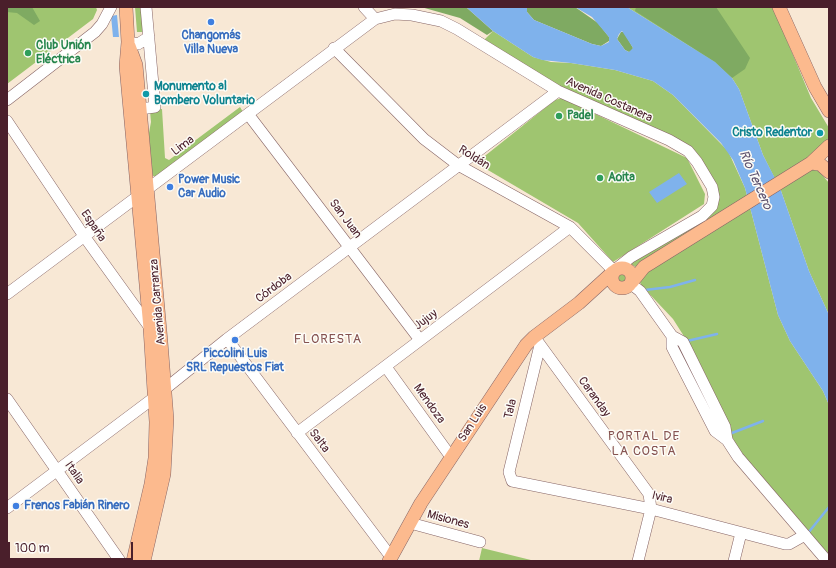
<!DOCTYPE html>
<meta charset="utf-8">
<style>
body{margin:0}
#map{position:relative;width:836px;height:568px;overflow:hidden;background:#f8e8d5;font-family:Pangolin,sans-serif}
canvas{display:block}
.frame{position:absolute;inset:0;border:8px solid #4a1f2b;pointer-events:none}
.scale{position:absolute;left:8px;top:542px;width:125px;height:18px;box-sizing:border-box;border:2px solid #4a1f2b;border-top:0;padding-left:5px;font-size:12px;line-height:14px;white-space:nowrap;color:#4a1f2b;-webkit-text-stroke:3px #fdfcf7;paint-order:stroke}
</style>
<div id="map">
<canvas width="836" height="568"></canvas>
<div class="frame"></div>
<div class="scale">100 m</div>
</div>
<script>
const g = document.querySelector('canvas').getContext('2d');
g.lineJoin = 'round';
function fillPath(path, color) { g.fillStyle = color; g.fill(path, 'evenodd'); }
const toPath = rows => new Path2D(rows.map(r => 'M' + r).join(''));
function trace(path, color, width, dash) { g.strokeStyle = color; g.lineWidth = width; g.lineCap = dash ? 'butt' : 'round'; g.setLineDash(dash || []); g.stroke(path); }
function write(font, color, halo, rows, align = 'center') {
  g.font = font + ' Pangolin,sans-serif'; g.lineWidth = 3; g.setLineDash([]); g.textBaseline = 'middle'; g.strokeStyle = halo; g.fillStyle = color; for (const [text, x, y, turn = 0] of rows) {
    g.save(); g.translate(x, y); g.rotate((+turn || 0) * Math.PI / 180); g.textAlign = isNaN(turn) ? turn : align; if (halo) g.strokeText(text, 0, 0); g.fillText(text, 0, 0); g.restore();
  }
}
fillPath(toPath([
 [7,7,96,7,97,10,93,19,7,84],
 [135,7,142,7,143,32,137,32],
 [627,7,773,7,811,98,829,128,828,139,816,154,776,181,763,155,739,89,732,78,692,48],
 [493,31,533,57,551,62,571,63,615,70,653,81,673,95,728,151,745,188,778,315,790,341,823,391,829,405,829,555,739,451,687,341,673,319,641,285,636,267,631,264,630,262,713,209,700,161,581,99,483,41],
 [562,98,687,158,705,194,704,204,613,262,578,223,476,163,555,100],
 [240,107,243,112,156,176,152,176,148,138,151,122,150,111,162,109,165,158,169,160],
 [809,169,819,171,829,183,829,315,809,271,780,188],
 '615 277a7 7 0 1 1 14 0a7 7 0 1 1-14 0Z',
 [482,548,535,561,479,561]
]), '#9fc570');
fillPath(toPath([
 [7,7,32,7,40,21,34,25,17,13,7,12],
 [421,7,466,7,493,31,487,35,460,18],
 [527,7,575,7,598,23,609,37,609,41,601,46,592,44,546,25,534,20,527,12],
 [636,7,716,7,750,58,745,69,732,78,715,62,635,11],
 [621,32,624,32,633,48,632,51,629,52,625,50,617,39]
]), '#7faa62');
fillPath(toPath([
 [466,7,527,7,527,12,534,20,592,44,601,46,609,42,609,37,592,17,575,7,627,7,715,62,732,78,739,89,763,155,780,188,809,271,829,315,829,405,823,391,790,341,778,315,745,188,733,160,721,143,673,95,653,81,615,70,571,63,542,60,533,57,493,31],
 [622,31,633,48,629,52,625,50,617,39,619,34],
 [117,15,119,37,113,37,111,16],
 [679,173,687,184,657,203,649,192]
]), '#7fb2ec');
trace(toPath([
 [645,290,670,287,695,280],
 [687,341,717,334],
 [732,433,763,421],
 [808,533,829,507]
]), '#7fb2ec', 2.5);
const minor = toPath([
 [364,7,375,19,395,14,412,15,441,21,457,29,558,91,669,140,688,151,697,162,712,187,714,197,712,206,702,216,631,257,617,268],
 [128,42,138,44,149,37],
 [334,48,424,139,458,165,570,227,614,271],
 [7,100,95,32,102,24,111,7],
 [140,109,155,107,146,7],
 [248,114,420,340],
 [7,121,84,236,151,329],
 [631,284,640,291,672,336,683,342,725,427,727,440],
 [7,294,375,19],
 [672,336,672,347,715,431,727,440,738,457,827,561],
 [227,339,391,557],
 [538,342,649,494,651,509,638,561],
 [540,345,509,472,512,481,651,509,785,544,789,544,805,535],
 [386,367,451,457],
 [7,399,120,561],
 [297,433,570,227],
 [7,508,155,397,227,339,558,91],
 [410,523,480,542],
 [734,561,741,533]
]);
const major = toPath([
 [126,7,128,42,126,66,150,328,156,422,155,458,151,484,133,561],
 [779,7,815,87,829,111],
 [129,46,136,65,161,342,167,419,164,474,144,561],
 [811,163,820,164,829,172],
 '612 278a10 10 0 1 1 20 0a10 10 0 1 1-20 0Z',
 [632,282,644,267,811,163,829,146],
 [389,561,421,503,526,345,534,337,579,303,613,272]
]);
trace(minor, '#876566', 12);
trace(major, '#876566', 14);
trace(minor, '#fff', 11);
trace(major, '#fcba8e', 13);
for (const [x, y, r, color] of [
 [211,22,4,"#3f7fe0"],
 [28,53,4,"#2e9e5b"],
 [146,94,4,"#0f9aa8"],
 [559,116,4,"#2e9e5b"],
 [820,133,4,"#0f9aa8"],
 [600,178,4,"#2e9e5b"],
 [170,187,4,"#3f7fe0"],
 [235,340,4,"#3f7fe0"],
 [16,506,4,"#3f7fe0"]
]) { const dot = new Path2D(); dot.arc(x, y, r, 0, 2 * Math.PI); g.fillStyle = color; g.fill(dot); trace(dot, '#fdfcf7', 1.5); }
write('bold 12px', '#366cbe', '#fdfcf7', [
 ["Changomás",211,36],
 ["Villa Nueva",211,50],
 ["Power Music",178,180,"left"],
 ["Car Audio",178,194,"left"],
 ["Piccolini Luis",235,354],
 ["SRL Repuestos Fiat",235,368],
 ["Frenos Fabián Rinero",24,506,"left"]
]);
write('bold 12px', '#27864d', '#fdfcf7', [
 ["Club Unión",36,46],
 ["Eléctrica",36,60],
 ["Padel",567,116],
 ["Aoita",608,178]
], 'left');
write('bold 12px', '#0d838f', '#fdfcf7', [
 ["Monumento al",154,87],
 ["Bombero Voluntario",154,101],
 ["Cristo Redentor",812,133,"right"]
], 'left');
write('12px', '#4a1f2b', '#fdfcf7', [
 ["Avenida Costanera",609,100,24],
 ["Lima",183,146,-37],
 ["Roldán",474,158,32],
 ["San Juan",345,219,53],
 ["España",93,226,56],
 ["Córdoba",274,288,-37],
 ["Avenida Carranza",158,302,-95],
 ["Jujuy",426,320,-37],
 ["Caranday",594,397,54],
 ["Mendoza",429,404,54],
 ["Tala",511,409,-76],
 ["San Luis",473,423,-57],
 ["Salta",319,441,53],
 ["Italia",74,473,55],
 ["Ivira",662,498,14],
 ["Misiones",448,520,15]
]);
write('italic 13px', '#5d526f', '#fdfcf7', [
 ["Río Tercero",755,180,66]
]);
g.letterSpacing = '1px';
write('13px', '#855250', '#fdfcf7', [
 ["FLORESTA",328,340],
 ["PORTAL DE",644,437],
 ["LA COSTA",644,452]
]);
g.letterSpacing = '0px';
</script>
